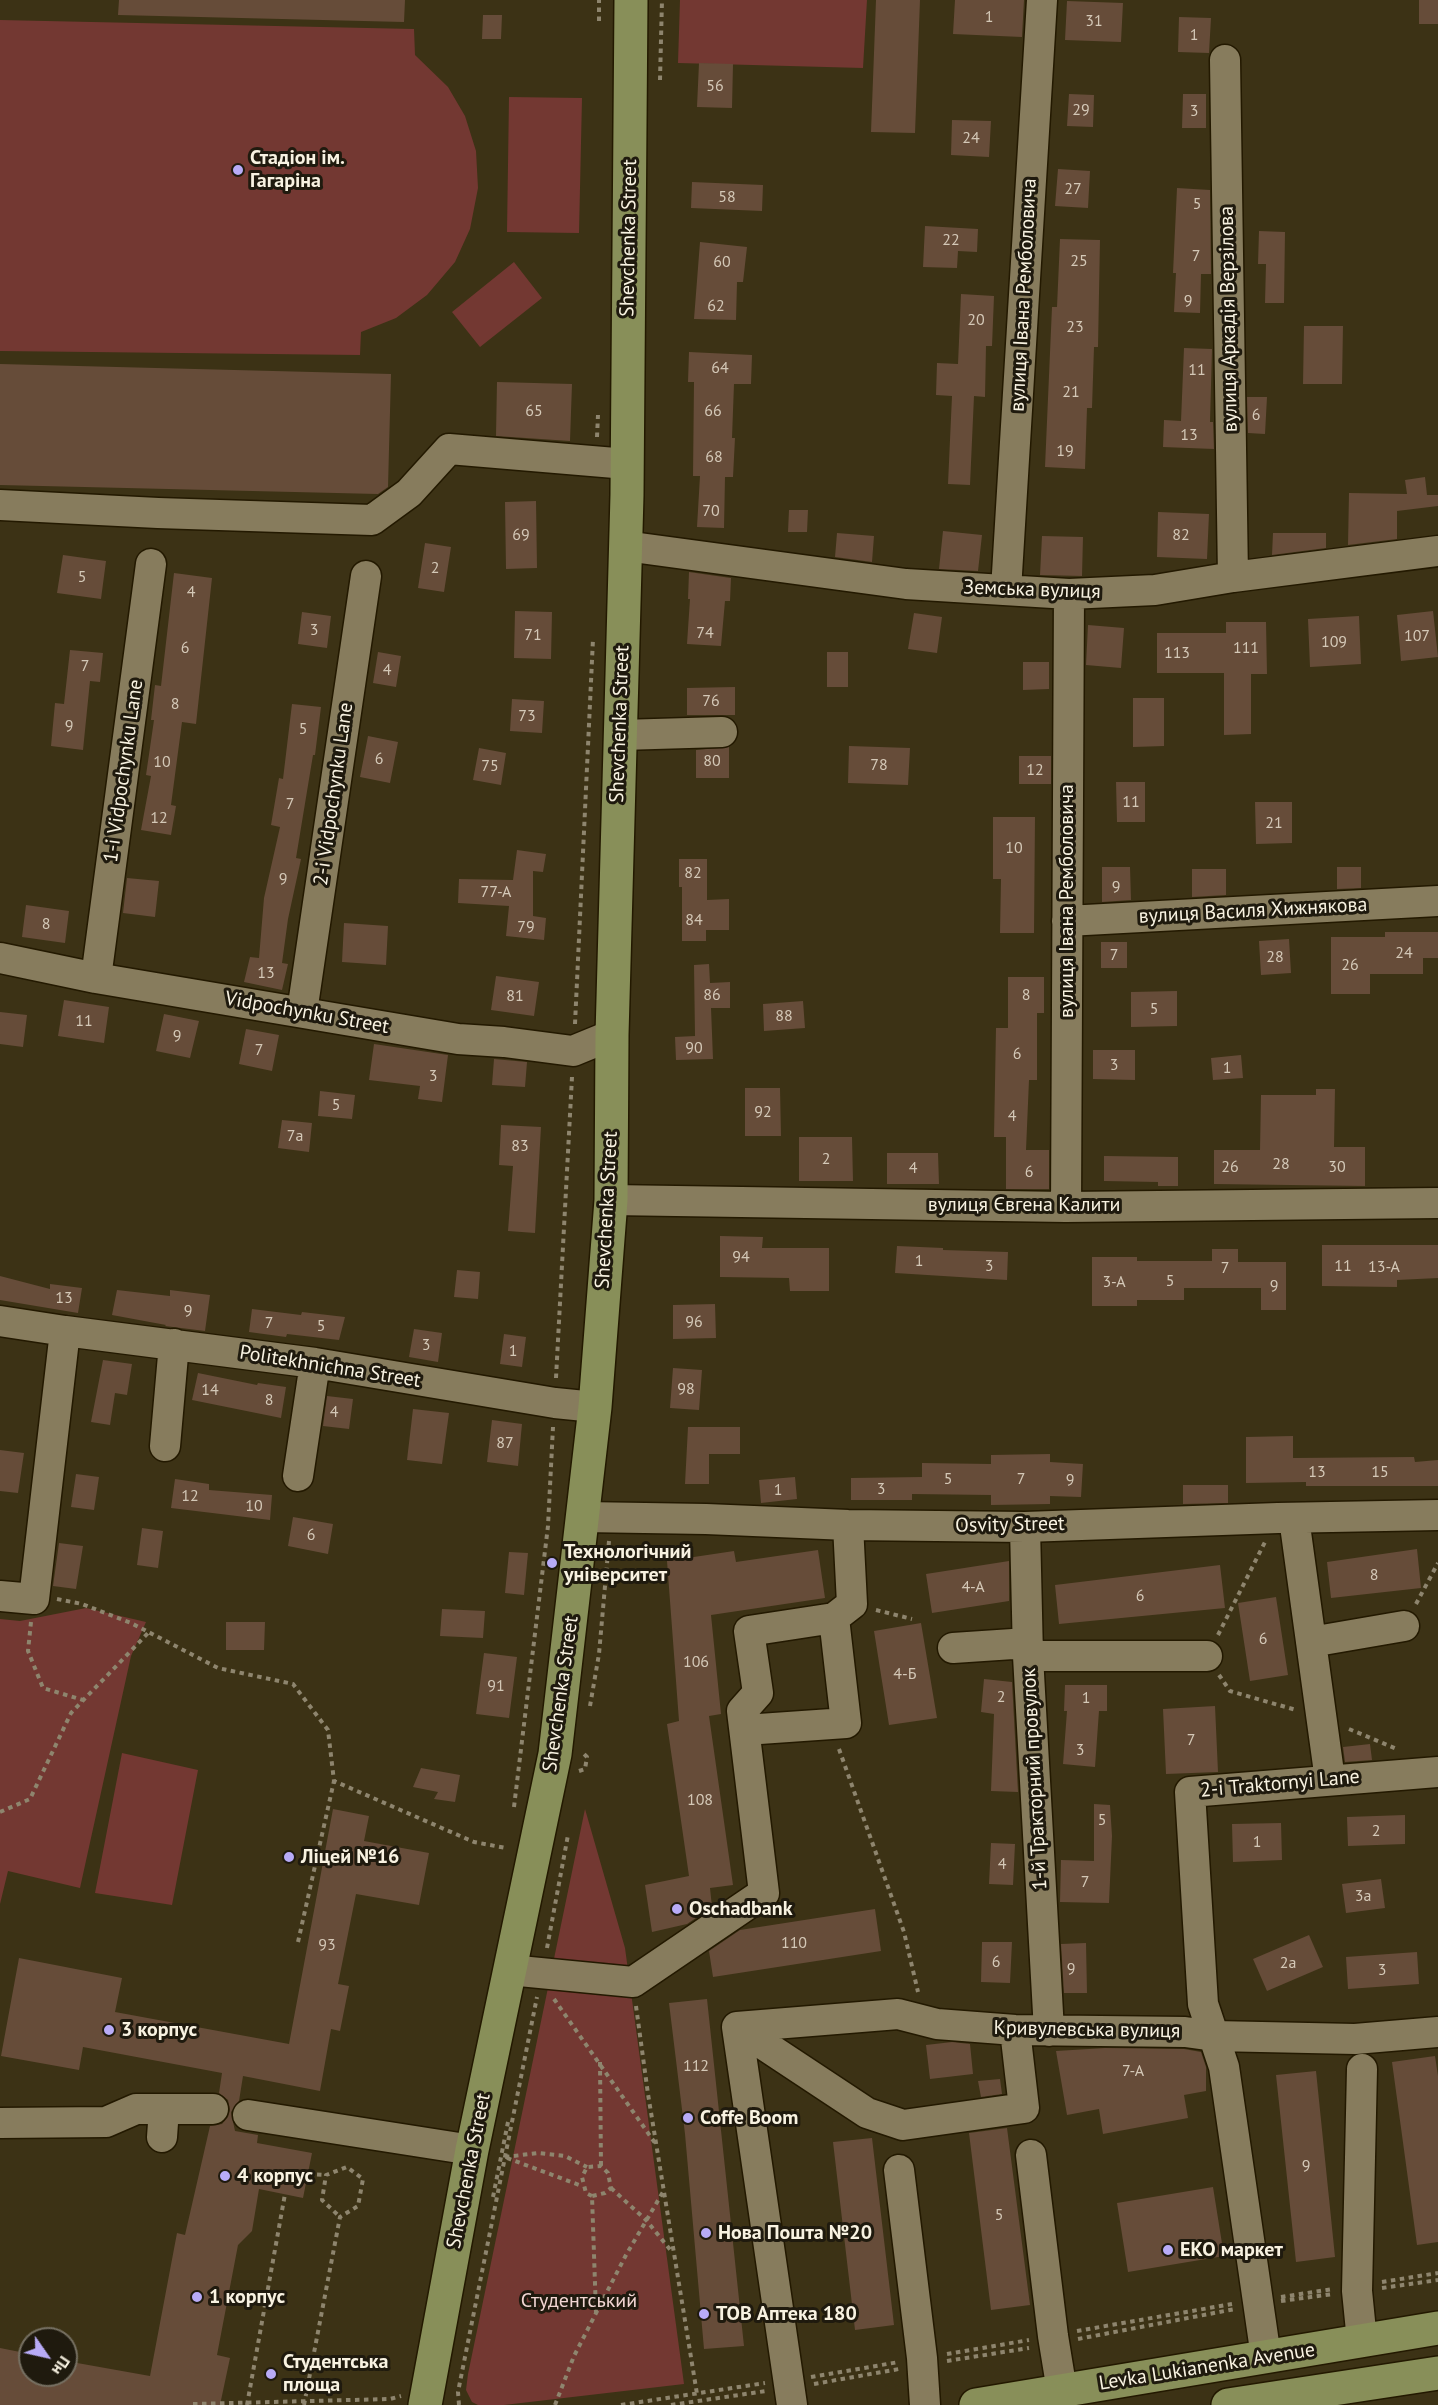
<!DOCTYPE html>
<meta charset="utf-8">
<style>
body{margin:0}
#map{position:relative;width:1438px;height:2405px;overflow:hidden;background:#3c3215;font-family:"PT Sans",sans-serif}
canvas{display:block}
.north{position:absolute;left:18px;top:2327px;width:60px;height:60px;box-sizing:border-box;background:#1f1a0e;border:2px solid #767062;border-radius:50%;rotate:124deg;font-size:16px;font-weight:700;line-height:24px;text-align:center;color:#f8f2e1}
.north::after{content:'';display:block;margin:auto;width:21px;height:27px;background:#b8abf7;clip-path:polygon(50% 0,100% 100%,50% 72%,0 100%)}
</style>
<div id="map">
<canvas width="1438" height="2405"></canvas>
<div class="north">Пн</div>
</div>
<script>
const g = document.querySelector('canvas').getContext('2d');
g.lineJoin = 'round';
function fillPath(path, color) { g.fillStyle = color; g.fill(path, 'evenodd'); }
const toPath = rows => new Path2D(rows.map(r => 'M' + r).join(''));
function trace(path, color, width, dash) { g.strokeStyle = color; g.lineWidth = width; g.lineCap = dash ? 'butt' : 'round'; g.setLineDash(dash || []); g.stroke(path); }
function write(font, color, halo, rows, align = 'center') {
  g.font = font + ' "PT Sans",sans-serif'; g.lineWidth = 6; g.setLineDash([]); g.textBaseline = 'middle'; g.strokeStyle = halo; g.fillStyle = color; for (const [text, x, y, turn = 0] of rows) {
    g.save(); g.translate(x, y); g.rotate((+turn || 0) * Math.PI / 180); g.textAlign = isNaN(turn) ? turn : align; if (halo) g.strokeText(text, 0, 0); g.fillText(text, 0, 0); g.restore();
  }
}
fillPath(toPath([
 [680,0,867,0,863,68,678,63],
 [0,20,414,29,415,55,448,87,465,116,476,151,478,188,470,229,455,262,427,295,396,318,361,332,360,355,0,351],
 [509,97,582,98,579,233,507,232],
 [514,262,542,298,480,347,452,312],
 [86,1608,146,1622,131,1656,80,1888,8,1871,0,1904,0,1619,20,1621],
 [122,1753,198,1770,172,1905,95,1893],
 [585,1809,625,1948,684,2384,504,2405,478,2405,472,2402,466,2390,468,2374]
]), '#733832');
fillPath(toPath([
 [119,0,405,0,404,22,118,15],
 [876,0,920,0,915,133,871,132],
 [955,0,1024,0,1022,37,953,34],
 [1419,0,1438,0,1438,24,1419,24],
 [1067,1,1123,3,1121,42,1065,40],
 [483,15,502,15,501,39,482,39],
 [1179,17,1211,18,1209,53,1178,52],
 [699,63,733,64,732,108,697,107],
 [1069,94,1094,95,1093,127,1067,126],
 [1183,94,1206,94,1206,128,1182,128],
 [952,120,991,121,989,157,951,155],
 [1058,169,1090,171,1088,208,1055,206],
 [692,182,763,185,762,211,691,208],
 [1177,188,1210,190,1211,274,1201,274,1200,313,1174,312,1176,273,1173,273],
 [925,226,978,229,977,252,958,251,957,268,923,267],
 [1259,231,1285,232,1284,303,1265,303,1266,264,1258,264],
 [1060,239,1100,240,1098,347,1094,347,1092,408,1087,408,1085,469,1045,467,1052,307,1057,307],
 [700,242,747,247,743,282,737,282,736,320,694,319],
 [961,294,994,296,992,346,986,346,985,397,974,396,970,485,948,484,952,396,936,395,937,363,958,364],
 [1304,326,1343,326,1342,384,1303,384],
 [1184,348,1212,349,1210,422,1213,422,1214,449,1163,447,1164,420,1181,421],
 [689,352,752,355,751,384,734,384,732,438,735,438,733,477,725,477,724,528,697,527,700,476,693,476,694,382,688,382],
 [0,364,391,374,388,487,378,494,0,485],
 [497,382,572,384,570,441,496,436],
 [1247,397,1267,397,1265,434,1248,433],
 [1425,477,1427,495,1438,495,1438,506,1397,511,1397,539,1348,545,1349,493,1407,494,1405,480],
 [536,501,537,568,506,569,505,502],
 [789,510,808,510,807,532,788,532],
 [1158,512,1209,514,1207,559,1157,557],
 [943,531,982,535,978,571,939,569],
 [837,533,874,536,872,562,835,557],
 [1273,533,1326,533,1326,548,1272,555],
 [1042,536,1083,537,1082,576,1040,575],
 [425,543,451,547,444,592,418,588],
 [63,555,106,561,101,599,57,593],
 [689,572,731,578,730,601,725,601,721,646,687,644,690,599,688,599],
 [174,573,212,578,196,724,182,722,171,805,176,806,171,835,141,830,151,776,146,775,154,720,151,720,155,685,161,686],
 [515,611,552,612,551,659,514,658],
 [1433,611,1438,657,1401,661,1397,615],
 [302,612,331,616,327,648,298,644],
 [914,613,942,617,937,653,908,649],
 [1359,616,1361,664,1310,667,1308,619],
 [1226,622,1266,622,1267,674,1251,674,1251,734,1224,735,1224,673,1157,673,1157,633,1226,633],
 [1088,625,1124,628,1121,668,1086,665],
 [70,650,103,653,100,682,90,681,83,750,51,746,55,703,64,704],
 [378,652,401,656,396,687,373,683],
 [827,652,848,652,848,687,827,687],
 [1023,662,1049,662,1049,689,1023,690],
 [735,687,735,715,687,715,687,688],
 [1133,698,1164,698,1164,746,1133,747],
 [512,699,544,701,542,733,510,731],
 [292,704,321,707,315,755,313,755,296,858,301,859,288,919,282,963,288,964,282,990,244,982,250,957,259,958,264,898,280,827,271,825,279,778,283,779],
 [368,736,398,742,390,783,360,777],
 [849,746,910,748,908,785,848,783],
 [729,747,729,778,696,778,696,750],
 [479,748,506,753,501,785,473,780],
 [1019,756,1051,756,1051,784,1019,784],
 [1116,782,1145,782,1145,822,1117,822],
 [1255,802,1292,802,1292,843,1256,844],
 [993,817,1035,817,1034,933,1000,933,1001,879,993,879],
 [517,850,546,854,543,872,533,871,533,916,546,918,544,940,506,936,509,906,458,903,459,879,513,880],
 [679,859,707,859,707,900,729,899,729,930,706,930,706,941,682,941,682,887,679,887],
 [1102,867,1130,867,1131,900,1102,902],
 [1337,867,1361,867,1361,888,1337,889],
 [1192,869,1226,869,1226,895,1192,897],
 [127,878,159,881,155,917,123,913],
 [26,905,69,911,65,943,22,937],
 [344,923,388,926,386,965,342,962],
 [1385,932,1438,932,1438,958,1423,958,1423,974,1370,974,1370,994,1331,994,1331,937,1385,937],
 [1289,939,1291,973,1261,975,1259,941],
 [1101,942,1127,942,1127,968,1101,968],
 [709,964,710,983,730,982,730,1008,711,1008,713,1059,676,1060,675,1037,695,1036,694,965],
 [496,976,539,982,534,1016,491,1010],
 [1008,977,1044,977,1044,1013,1037,1013,1037,1080,1029,1080,1026,1150,1049,1150,1049,1189,1006,1189,1006,1137,994,1137,996,1028,1008,1028],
 [1177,991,1177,1026,1131,1027,1131,992],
 [64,1000,109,1007,104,1043,58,1036],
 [803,1001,805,1028,764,1031,763,1004],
 [0,1012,27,1015,23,1047,0,1044],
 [164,1014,199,1021,190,1058,156,1051],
 [246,1029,279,1035,272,1071,239,1064],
 [374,1044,448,1055,442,1102,418,1099,420,1086,369,1080],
 [1093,1050,1135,1050,1135,1080,1093,1079],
 [1241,1055,1243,1078,1213,1080,1211,1058],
 [494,1059,527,1062,525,1087,492,1085],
 [745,1088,780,1088,781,1136,745,1136],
 [1316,1089,1335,1089,1334,1147,1365,1147,1365,1186,1214,1184,1214,1150,1260,1150,1261,1095,1316,1095],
 [320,1091,355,1095,352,1119,318,1116],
 [282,1120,312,1123,309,1152,278,1148],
 [501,1125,541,1127,535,1233,508,1231,513,1166,499,1165],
 [799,1137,852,1137,853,1181,799,1181],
 [887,1153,938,1153,939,1184,887,1184],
 [1104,1156,1178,1157,1178,1186,1158,1186,1158,1182,1104,1181],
 [720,1236,763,1237,762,1248,829,1248,829,1291,790,1291,789,1278,720,1277],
 [1322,1245,1438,1245,1438,1278,1397,1280,1397,1287,1322,1286],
 [897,1246,943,1248,943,1250,1008,1252,1007,1280,895,1273],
 [1212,1249,1238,1249,1238,1262,1286,1262,1286,1310,1261,1310,1261,1288,1184,1288,1184,1300,1137,1300,1137,1306,1092,1306,1092,1257,1137,1257,1137,1261,1212,1261],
 [457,1270,480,1272,478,1299,454,1297],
 [0,1276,50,1289,50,1284,82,1288,78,1313,0,1300],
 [117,1290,170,1296,170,1290,210,1295,205,1331,165,1326,166,1325,112,1315],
 [715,1304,716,1338,673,1339,673,1305],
 [252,1309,301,1315,302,1312,345,1317,339,1340,287,1334,286,1337,249,1332],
 [414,1329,442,1333,438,1362,409,1357],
 [504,1334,526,1337,522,1367,500,1364],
 [103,1360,132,1364,127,1395,115,1393,110,1425,91,1422],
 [673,1368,702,1370,699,1410,670,1408],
 [198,1373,257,1385,258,1383,286,1387,281,1418,192,1400],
 [327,1396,353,1399,349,1429,323,1426],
 [413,1409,449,1413,442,1464,407,1460],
 [492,1420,522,1424,518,1466,487,1462],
 [688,1427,740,1427,740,1454,709,1454,709,1484,685,1484],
 [1293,1436,1293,1458,1414,1457,1415,1462,1438,1460,1438,1486,1306,1486,1306,1482,1246,1483,1246,1437],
 [0,1450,24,1453,18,1493,0,1491],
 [1050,1454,1050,1462,1083,1464,1081,1497,1050,1496,1050,1504,991,1505,991,1495,912,1494,912,1500,851,1500,851,1478,922,1477,922,1463,991,1464,991,1455],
 [76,1474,99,1477,94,1510,71,1507],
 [795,1477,797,1499,761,1503,759,1480],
 [175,1479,209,1484,209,1490,272,1495,270,1520,171,1508],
 [1183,1485,1228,1485,1228,1503,1183,1504],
 [293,1517,333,1524,328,1554,288,1546],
 [142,1528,163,1531,158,1568,137,1565],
 [59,1543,83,1546,76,1589,53,1586],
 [1417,1549,1421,1588,1331,1598,1327,1562],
 [818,1550,825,1598,711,1615,721,1714,709,1716,733,1885,710,1888,712,1907,687,1924,652,1932,645,1885,689,1876,667,1724,679,1721,667,1561,734,1551,736,1562],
 [509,1552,528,1553,524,1595,505,1593],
 [1009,1561,1009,1601,932,1613,926,1574],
 [1220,1565,1225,1608,1059,1624,1055,1585],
 [1276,1597,1288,1675,1250,1681,1238,1603],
 [442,1609,485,1611,483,1638,440,1636],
 [226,1622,265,1622,264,1650,226,1650],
 [921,1623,937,1718,889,1725,874,1631],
 [484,1653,517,1657,509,1718,476,1714],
 [984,1679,1012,1682,1018,1792,991,1791,994,1714,981,1712],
 [1065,1685,1107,1685,1107,1711,1099,1711,1095,1767,1063,1764,1067,1711,1064,1711],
 [1215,1706,1218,1772,1166,1774,1163,1709],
 [1370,1744,1372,1760,1345,1762,1343,1747],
 [421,1768,460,1775,455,1802,434,1799,438,1792,413,1787],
 [1094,1804,1110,1805,1112,1836,1109,1903,1060,1902,1061,1860,1094,1861],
 [333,1809,369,1816,364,1841,429,1853,419,1905,356,1894,338,1984,349,1986,340,2031,331,2029,320,2091,243,2076,239,2101,231,2112,235,2131,258,2135,257,2143,312,2153,303,2198,259,2189,252,2231,238,2245,217,2355,230,2358,220,2405,0,2405,0,2348,30,2354,30,2375,66,2375,66,2361,150,2376,177,2233,185,2235,210,2126,222,2124,228,2117,230,2110,228,2100,219,2093,222,2073,83,2047,79,2070,1,2056,19,1958,122,1978,115,2012,289,2044],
 [1405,1815,1405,1844,1348,1846,1347,1817],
 [1281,1823,1282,1860,1233,1862,1232,1824],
 [991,1843,1015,1844,1013,1885,989,1884],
 [1381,1879,1385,1908,1346,1913,1342,1884],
 [875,1909,881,1951,713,1977,709,1951,740,1930],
 [1309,1935,1323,1967,1267,1991,1253,1959],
 [982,1942,1012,1942,1010,1983,981,1982],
 [1086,1943,1087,1993,1064,1993,1061,1944],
 [1417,1952,1419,1984,1348,1989,1346,1957],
 [707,1999,744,2346,704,2349,685,2134,669,2003],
 [952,2042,970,2044,973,2074,930,2079,926,2045],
 [1105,2048,1184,2049,1201,2052,1206,2067,1206,2091,1184,2095,1188,2118,1103,2134,1099,2109,1067,2115,1056,2051],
 [1435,2056,1438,2076,1438,2242,1417,2245,1392,2062],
 [1316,2071,1335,2257,1296,2262,1276,2075],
 [1000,2079,1002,2094,981,2097,978,2081],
 [1007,2128,1030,2305,991,2310,969,2133],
 [872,2138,894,2325,855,2330,833,2142],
 [1213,2187,1224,2256,1128,2272,1117,2203]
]), '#664c39');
const minor = toPath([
 [1225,60,1233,577],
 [0,505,158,513,372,520,409,493,449,449,627,464],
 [625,546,906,584,1069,594,1155,590,1233,577,1438,551],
 [1006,590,1042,0],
 [621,735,722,732],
 [1067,921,1438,901],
 [0,958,96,978,458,1039,504,1042,573,1051,612,1035],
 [96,978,151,564],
 [302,1012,366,576],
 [611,1200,1066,1207,1438,1203],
 [1066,1207,1069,594],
 [0,1321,65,1331,34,1599,0,1596],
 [65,1331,315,1363,555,1403,595,1407],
 [165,1446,174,1344],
 [298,1476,315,1363],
 [583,1517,706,1519,848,1525,1025,1527,1278,1518,1438,1515],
 [1294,1518,1330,1780],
 [1025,1527,1028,1656,1049,2031],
 [1311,1642,1404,1626],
 [953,1648,1028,1643],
 [1028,1656,1207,1656],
 [745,1730,846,1723,834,1618],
 [509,1970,633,1982,764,1893,742,1711,758,1693,749,1631,834,1618,852,1604,848,1525],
 [737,2027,898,2014,937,2024,1015,2030,1185,2032,1214,2036,1355,2039,1438,2032],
 [737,2027,867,2113,903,2125,1024,2108,1015,2030],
 [737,2027,792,2405],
 [1362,2069,1357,2291,1362,2341],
 [248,2115,472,2150],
 [0,2123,106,2122,136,2109,213,2109],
 [162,2137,164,2109],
 [1031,2155,1053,2336,1062,2391],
 [899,2170,922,2358,925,2405],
 [1266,2357,1224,2067,1203,2004,1190,1792,1438,1772]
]);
const major = toPath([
 [425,2405,472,2150,555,1754,595,1407,611,1200,612,1035,627,495,631,0],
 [976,2405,1438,2328],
 [1228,2405,1438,2373]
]);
trace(minor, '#231900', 33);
trace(major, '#231900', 36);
trace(toPath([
 [599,21,599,0],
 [660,80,662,0],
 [597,437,598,415],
 [575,1024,593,639],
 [556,1378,572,1077],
 [57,1599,82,1604,131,1623,218,1668,293,1684,328,1730,334,1781,474,1842,506,1848],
 [1416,1604,1438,1563],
 [876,1610,912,1619],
 [31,1622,28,1651,43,1688,83,1700],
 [1218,1635,1265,1542],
 [1219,1675,1230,1691,1296,1710],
 [590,1706,599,1654,609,1541],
 [1349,1729,1397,1749],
 [839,1749,904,1932,918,1992],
 [579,1771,585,1769,587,1757,582,1752],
 [514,1807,548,1526,553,1427],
 [0,1812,30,1799,71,1713,149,1632],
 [298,1942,334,1781],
 [547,1948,568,1835],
 [554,1999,655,2143],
 [636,2006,648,2094,697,2394],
 [600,2062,601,2166],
 [505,2157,538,2153,565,2156,587,2167],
 [507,2158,582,2186],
 [308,2174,326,2175],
 [611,2188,646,2220,672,2252],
 [592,2196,586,2193,582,2177,587,2167,601,2166,608,2173,611,2188,605,2193,592,2196,596,2313],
 [493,2197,508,2122],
 [1382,2282,1438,2273],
 [1382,2288,1438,2280],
 [1281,2297,1333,2289],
 [1281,2301,1333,2294],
 [1077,2331,1232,2304],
 [1078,2339,1235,2309],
 [947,2354,1029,2340],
 [947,2361,1029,2348],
 [811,2377,899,2362],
 [814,2384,899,2369],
 [193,2404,390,2399,401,2396],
 [247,2405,285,2194],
 [304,2405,340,2217,358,2206,363,2179,347,2167,326,2175,322,2200,340,2217],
 [459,2405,458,2392,537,1997],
 [555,2405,574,2356,626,2255,663,2192],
 [621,2405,765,2383],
 [671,2405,766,2391]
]), '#8e856e', 4, [4.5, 4.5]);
trace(minor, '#877c5d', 30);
trace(major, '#888f59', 33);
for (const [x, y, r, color] of [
 [238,170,6,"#b8abf7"],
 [552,1563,6,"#b8abf7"],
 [289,1857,6,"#b8abf7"],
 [677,1909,6,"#b8abf7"],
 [109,2030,6,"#b8abf7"],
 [688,2118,6,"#b8abf7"],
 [225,2176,6,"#b8abf7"],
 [706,2233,6,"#b8abf7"],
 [1168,2250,6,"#b8abf7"],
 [197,2297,6,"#b8abf7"],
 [704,2314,6,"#b8abf7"],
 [271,2374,6,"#b8abf7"]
]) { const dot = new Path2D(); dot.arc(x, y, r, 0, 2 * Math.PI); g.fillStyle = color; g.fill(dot); trace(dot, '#1f1a0e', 2); }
write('16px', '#d4c8b7', null, [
 ["1",989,17],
 ["31",1094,21],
 ["1",1194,35],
 ["56",715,86],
 ["29",1081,110],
 ["3",1194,111],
 ["24",971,138],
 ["27",1073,189],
 ["58",727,197],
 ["5",1197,204],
 ["22",951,240],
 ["7",1196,256],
 ["25",1079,261],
 ["60",722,262],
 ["9",1188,301],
 ["62",716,306],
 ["20",976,320],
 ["23",1075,327],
 ["64",720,368],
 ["11",1197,370],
 ["21",1071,392],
 ["65",534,411],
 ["66",713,411],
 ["6",1256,415],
 ["13",1189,435],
 ["19",1065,451],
 ["68",714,457],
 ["70",711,511],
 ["69",521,535],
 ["82",1181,535],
 ["2",435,568],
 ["5",82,577],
 ["4",191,592],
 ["3",314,630],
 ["74",705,633],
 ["71",533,635],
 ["107",1417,636],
 ["109",1334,642],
 ["6",185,648],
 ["111",1246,648],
 ["113",1177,653],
 ["7",85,666],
 ["4",387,670],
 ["76",711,701],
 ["8",175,704],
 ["73",527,716],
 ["9",69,726],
 ["5",303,729],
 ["6",379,759],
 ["80",712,761],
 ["10",162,762],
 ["78",879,765],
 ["75",490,766],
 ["12",1035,770],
 ["11",1131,802],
 ["7",290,804],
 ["12",159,818],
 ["21",1274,823],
 ["10",1014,848],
 ["82",693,873],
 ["9",283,879],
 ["9",1116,887],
 ["77-А",496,892],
 ["84",694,920],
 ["8",46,924],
 ["79",526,927],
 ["24",1404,953],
 ["7",1114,955],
 ["28",1275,957],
 ["26",1350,965],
 ["13",266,973],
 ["86",712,995],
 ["8",1026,995],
 ["81",515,996],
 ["5",1154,1009],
 ["88",784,1016],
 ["11",84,1021],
 ["9",177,1036],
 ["90",694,1048],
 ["7",259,1050],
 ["6",1017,1054],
 ["3",1114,1065],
 ["1",1227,1068],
 ["3",433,1076],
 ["5",336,1105],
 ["92",763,1112],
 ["4",1012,1116],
 ["7а",295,1136],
 ["83",520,1146],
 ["2",826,1159],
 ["28",1281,1164],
 ["26",1230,1167],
 ["30",1337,1167],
 ["4",913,1168],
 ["6",1029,1172],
 ["94",741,1257],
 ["1",919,1261],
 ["3",989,1266],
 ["11",1343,1266],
 ["13-А",1384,1267],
 ["7",1225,1268],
 ["5",1170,1281],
 ["3-А",1114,1282],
 ["9",1274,1286],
 ["13",64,1298],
 ["9",188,1311],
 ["96",694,1322],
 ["7",269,1323],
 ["5",321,1326],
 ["3",426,1345],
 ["1",513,1351],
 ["98",686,1389],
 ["14",210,1390],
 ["8",269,1400],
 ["4",334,1412],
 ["87",505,1443],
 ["13",1317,1472],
 ["15",1380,1472],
 ["5",948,1479],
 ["7",1021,1479],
 ["9",1070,1480],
 ["3",881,1489],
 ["1",778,1490],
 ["12",190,1496],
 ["10",254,1506],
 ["6",311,1535],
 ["8",1374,1575],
 ["4-А",973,1587],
 ["6",1140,1596],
 ["6",1263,1639],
 ["106",696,1662],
 ["4-Б",905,1674],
 ["91",496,1686],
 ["2",1001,1697],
 ["1",1086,1698],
 ["7",1191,1740],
 ["3",1080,1750],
 ["108",700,1800],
 ["5",1102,1820],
 ["2",1376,1831],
 ["1",1257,1842],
 ["4",1002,1864],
 ["7",1085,1882],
 ["3а",1363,1896],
 ["110",794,1943],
 ["93",327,1945],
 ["6",996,1962],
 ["2а",1288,1963],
 ["9",1071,1969],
 ["3",1382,1970],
 ["112",696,2066],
 ["7-А",1133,2071],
 ["9",1306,2166],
 ["5",999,2215]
]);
write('bold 20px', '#f8f2e1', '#1f1a0e', [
 ["Стадіон ім.",250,158],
 ["Гагаріна",250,181],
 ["Технологічний",564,1552],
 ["університет",564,1575],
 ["Ліцей №16",301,1857],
 ["Oschadbank",689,1909],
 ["3 корпус",121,2030],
 ["Coffe Boom",700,2118],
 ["4 корпус",237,2176],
 ["Нова Пошта №20",718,2233],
 ["ЕКО маркет",1180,2250],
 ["1 корпус",209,2297],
 ["ТОВ Аптека 180",716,2314],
 ["Студентська",283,2362],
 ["площа",283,2385]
], 'left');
write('20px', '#f8f2e1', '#1f1a0e', [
 ["Shevchenka Street",629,238,-89],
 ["вулиця Івана Ремболовича",1024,295,-87],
 ["вулиця Аркадія Верзілова",1229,319,-91],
 ["Земська вулиця",1032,590,2],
 ["Shevchenka Street",620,724,-88],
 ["1-i Vidpochynku Lane",124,771,-82],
 ["2-i Vidpochynku Lane",334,794,-82],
 ["вулиця Івана Ремболовича",1067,901,-90],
 ["вулиця Василя Хижнякова",1253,911,-3],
 ["Vidpochynku Street",307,1013,10],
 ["вулиця Євгена Калити",1024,1205],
 ["Shevchenka Street",607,1210,-87],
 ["Politekhnichna Street",330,1367,9],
 ["Osvity Street",1010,1525,-1],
 ["Shevchenka Street",561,1694,-82],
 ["1-й Тракторний провулок",1035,1779,-93],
 ["2-i Traktornyi Lane",1280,1784,-5],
 ["Кривулевська вулиця",1087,2030,1],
 ["Shevchenka Street",469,2171,-79],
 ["Levka Lukianenka Avenue",1207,2367,-9]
]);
write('20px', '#f2d6d3', '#1f1a0e', [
 ["Студентський",579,2301]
]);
</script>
